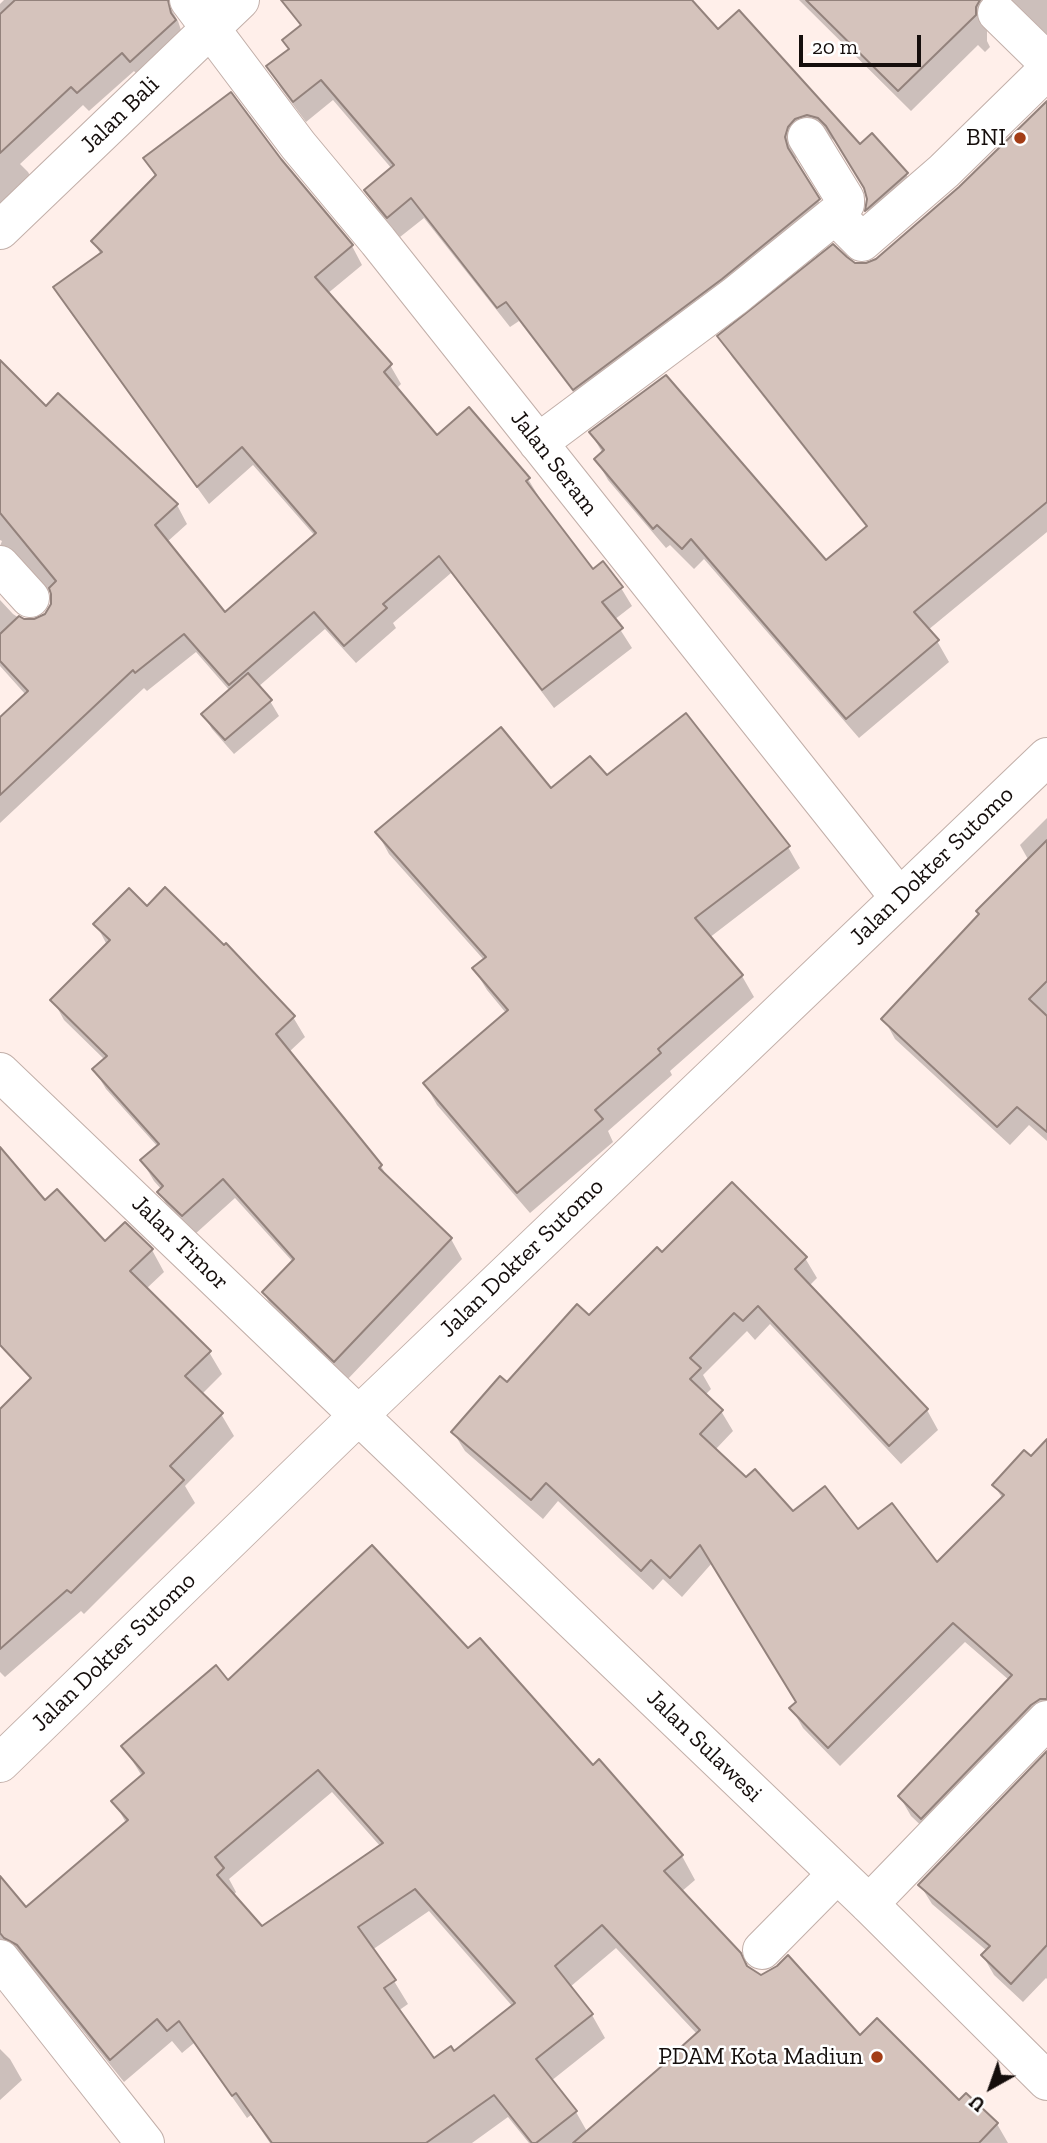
<!DOCTYPE html>
<style>
body{margin:0}
#map{position:relative;width:1047px;height:2143px;overflow:hidden;background:#ffefea;font-family:"Zilla Slab",serif}
canvas{display:block}
.north{position:absolute;left:956px;top:2052px;width:70px;height:70px;-webkit-text-stroke:5px #fff;paint-order:stroke;rotate:220deg;font-size:19px;font-weight:700;line-height:28px;text-align:center;color:#150e0c}
.north::after{content:'';display:block;margin:auto;width:24px;height:32px;background:#150e0c;clip-path:polygon(50% 0,100% 100%,50% 72%,0 100%)}
.scale{position:absolute;left:799px;top:35px;width:122px;height:32px;box-sizing:border-box;border:4px solid #150e0c;border-top:0;padding-left:9px;font-size:21px;line-height:24px;white-space:nowrap;color:#150e0c;-webkit-text-stroke:5px #fff;paint-order:stroke}
</style>
<div id="map">
<canvas width="1047" height="2143"></canvas>
<div class="north">U</div>
<div class="scale">20 m</div>
</div>
<script>
const g = document.querySelector('canvas').getContext('2d');
g.lineJoin = 'round';
function fillPath(path, color) { g.fillStyle = color; g.fill(path, 'evenodd'); }
const toPath = rows => new Path2D(rows.map(r => 'M' + r).join(''));
function trace(path, color, width, dash) { g.strokeStyle = color; g.lineWidth = width; g.lineCap = dash ? 'butt' : 'round'; g.setLineDash(dash || []); g.stroke(path); }
function write(font, color, halo, rows, align = 'center') {
  g.font = font + ' "Zilla Slab",serif'; g.lineWidth = 5; g.setLineDash([]); g.textBaseline = 'middle'; g.strokeStyle = halo; g.fillStyle = color; for (const [text, x, y, turn = 0] of rows) {
    g.save(); g.translate(x, y); g.rotate((+turn || 0) * Math.PI / 180); g.textAlign = isNaN(turn) ? turn : align; if (halo) g.strokeText(text, 0, 0); g.fillText(text, 0, 0); g.restore();
  }
}
fillPath(toPath([
 [4,0,166,0,178,21,181,30,142,80,134,71,89,111,83,105,20,164,28,172,39,192,0,230,0,4],
 [305,0,690,0,717,31,860,146,872,136,906,174,918,195,878,230,867,210,869,199,866,189,840,146,832,139,820,135,799,148,796,159,799,168,830,221,586,409,519,321,510,327,424,218,400,237,378,211,366,190,392,169,333,100,306,122,280,87,269,67,290,51,301,27,292,11],
 [799,0,1047,0,1047,39,987,28,987,41,990,47,985,52,978,45,911,111],
 [1047,103,1047,532,928,630,937,641,949,662,859,738,704,559,694,569,670,545,666,548,608,480,596,459,603,454,591,433,826,562,867,528,732,357,720,337,855,264,866,265,877,260,960,189],
 [145,158,280,160,352,246,362,265,327,294,390,365,401,384,396,389,437,437,528,479,539,497,537,499,593,571,621,588,632,606,614,620,632,648,554,708,451,573,393,623,396,628,356,663,325,629,258,687,270,701,279,716,234,754,212,729,203,714,230,691,196,652,147,691,144,688,0,823,0,719,26,695,0,666,0,600,13,614,22,620,36,621,45,616,52,606,53,596,28,569,9,562,0,546,2,541,0,540,0,363,46,408,58,395,177,505,187,524,167,542,225,615,315,536,253,465,209,504,66,306,56,287,101,255,93,241,156,178],
 [606,778,788,847,800,868,709,938,742,976,754,997,670,1071,672,1075,608,1131,613,1142,530,1213,437,1105,425,1084,506,1013,487,990,474,969,484,960,389,854,377,832],
 [1047,818,1047,1141,1029,1125,1010,1145,895,1039,884,1019,1029,861,1020,845],
 [147,908,293,1017,305,1037,289,1052,381,1166,389,1180,451,1239,462,1259,346,1381,275,1313,264,1293,293,1262,235,1198,194,1235,171,1212,159,1192,162,1190,154,1181,142,1161,158,1147,106,1089,94,1069,105,1060,64,1020,53,1000,107,945,96,924],
 [0,1150,45,1202,105,1244,152,1250,164,1272,146,1289,209,1352,222,1374,201,1395,221,1414,234,1436,185,1486,195,1503,84,1614,81,1611,5,1677,0,1672,0,1418,76,1426,0,1337],
 [662,1254,805,1258,817,1278,809,1286,927,1410,938,1430,901,1464,770,1324,755,1340,747,1331,703,1375,711,1389,705,1395,721,1411,733,1431,715,1450,746,1480,792,1513,857,1532,937,1564,1003,1499,994,1485,1031,1459,1047,1441,1047,1722,933,1837,911,1816,900,1797,1009,1680,965,1642,840,1766,803,1728,792,1709,798,1703,712,1563,682,1597,663,1579,653,1590,558,1501,543,1519,465,1451,453,1432],
 [468,1650,593,1767,599,1762,682,1856,695,1880,681,1892,748,1968,860,2037,959,2103,997,2124,1008,2143,599,2143,697,2034,616,1948,570,1987,592,2015,605,2038,551,2081,576,2112,589,2135,579,2143,529,2143,508,2117,472,2143,270,2143,251,2115,247,2118,194,2043,182,2053,172,2041,124,2082,33,1969,20,1962,0,1939,0,1889,26,1910,126,1823,114,1801,142,1776,123,1746,228,1683],
 [332,1792,381,1847,262,1929,233,1896,236,1892,229,1879],
 [429,1911,513,2007,454,2053,433,2060,398,2011,408,2004,394,1981,372,1950],
 [1047,1754,1047,1979,1046,1978,1023,2002,994,1975,983,1956,987,1951,932,1904,920,1885],
 [0,2049,10,2059,22,2080,0,2100]
]), '#0003');
const building = toPath([
 [15,0,168,0,171,13,176,20,130,62,122,53,77,93,71,87,0,153,0,14,15,0],
 [281,0,692,0,718,29,739,10,860,144,872,133,908,173,865,211,867,199,864,188,826,126,818,118,807,115,795,119,788,127,785,137,788,148,820,199,722,279,573,390,506,302,497,308,411,198,387,218,364,190,394,165,321,80,293,102,266,66,289,49,282,40,301,25,281,0],
 [806,0,980,0,976,7,976,15,898,91,806,0],
 [231,92,281,159,353,245,315,277,392,364,384,372,437,435,469,407,530,478,526,481,593,569,603,561,623,587,602,602,623,628,542,690,439,556,383,604,387,608,344,646,314,612,229,685,184,634,135,673,133,670,0,795,0,717,28,691,0,661,0,634,19,616,24,619,34,619,45,614,51,604,51,594,49,588,56,581,0,513,0,360,46,406,58,393,178,504,155,525,225,612,316,533,242,447,197,487,53,287,102,252,91,241,156,175,143,158,231,92],
 [1047,101,1047,502,914,612,939,640,846,719,691,539,682,549,657,525,653,529,594,459,604,450,589,432,666,375,826,560,867,526,717,336,833,244,847,257,855,263,866,263,876,259,959,187,1047,101],
 [248,673,272,700,225,740,201,714,248,673],
 [686,713,790,846,695,918,743,975,658,1049,661,1053,595,1110,603,1119,517,1193,423,1083,508,1010,472,968,486,957,375,832,501,727,551,788,590,756,607,775,686,713],
 [1047,840,1047,981,1029,999,1047,1016,1047,1132,1017,1107,997,1127,881,1019,979,914,976,911,1047,840],
 [165,887,224,945,226,943,295,1016,276,1034,382,1165,379,1168,452,1238,334,1362,262,1292,294,1259,223,1179,182,1216,157,1192,163,1186,140,1160,159,1144,92,1069,107,1056,50,1000,110,940,93,924,129,888,147,906,165,887],
 [0,1147,45,1200,57,1189,105,1241,125,1222,153,1249,130,1271,211,1351,185,1376,223,1413,170,1466,184,1480,71,1593,67,1590,0,1649,0,1409,31,1378,0,1345,0,1147],
 [732,1182,807,1257,795,1269,928,1409,889,1446,758,1306,743,1321,734,1313,690,1358,701,1368,690,1379,723,1410,700,1434,746,1477,755,1469,793,1511,825,1486,858,1529,892,1503,937,1562,1004,1495,992,1485,1024,1450,1031,1456,1047,1439,1047,1699,1040,1699,1031,1705,921,1819,898,1796,1012,1675,953,1623,828,1748,789,1708,796,1702,700,1545,670,1578,651,1560,641,1571,546,1483,531,1500,451,1432,500,1376,507,1382,577,1304,589,1315,657,1247,662,1252,732,1182],
 [372,1545,468,1648,480,1638,593,1765,599,1759,683,1855,664,1871,741,1953,747,1966,761,1975,777,1966,788,1955,860,2035,877,2018,959,2100,966,2093,998,2123,979,2143,573,2143,671,2058,670,2057,700,2030,602,1925,555,1966,593,2014,536,2059,577,2111,536,2143,532,2143,494,2095,426,2143,272,2143,236,2093,232,2096,179,2021,167,2031,157,2019,110,2060,17,1945,4,1938,0,1933,0,1876,26,1907,128,1820,111,1801,144,1773,121,1746,216,1665,228,1680,372,1545],
 [318,1770,383,1843,262,1926,217,1875,224,1868,215,1857,318,1770],
 [415,1889,515,2003,454,2051,451,2046,434,2058,384,1988,396,1980,358,1927,415,1889],
 [1047,1751,1047,1945,1011,1984,981,1955,990,1946,918,1885,1047,1751]
]);
fillPath(building, '#d5c3bc');
trace(building, '#93827c', 2);
const minor = toPath([
 [189,0,298,145,378,241,899,897],
 [835,215,862,242,944,171,1044,73,1046,65,1042,57,997,13],
 [538,443,735,296,840,211,845,204,845,199,807,137],
 [0,565,30,598],
 [869,1904,1047,1720],
 [762,1950,837,1874]
]);
const major = toPath([
 [0,230,240,0],
 [0,1072,869,1904,1047,2081],
 [0,1763,359,1415,1047,757],
 [0,1959,145,2143]
]);
trace(minor, '#c2afa9', 40);
trace(major, '#c2afa9', 40);
trace(minor, '#fff', 38);
trace(major, '#fff', 38);
for (const [x, y, r, color] of [
 [1020,138,7,"#a33d16"],
 [877,2057,7,"#a33d16"]
]) { const dot = new Path2D(); dot.arc(x, y, r, 0, 2 * Math.PI); g.fillStyle = color; g.fill(dot); trace(dot, '#fff', 2.5); }
write('24px', '#150e0c', '#fff', [
 ["Jalan Bali",120,115,-44],
 ["Jalan Seram",554,463,52],
 ["Jalan Dokter Sutomo",932,866,-44],
 ["Jalan Timor",180,1243,44],
 ["Jalan Dokter Sutomo",522,1258,-44],
 ["Jalan Dokter Sutomo",114,1652,-44],
 ["Jalan Sulawesi",704,1746,44]
]);
write('24px', '#150e0c', '#fff', [
 ["BNI",1006,138],
 ["PDAM Kota Madiun",863,2057]
], 'right');
</script>
